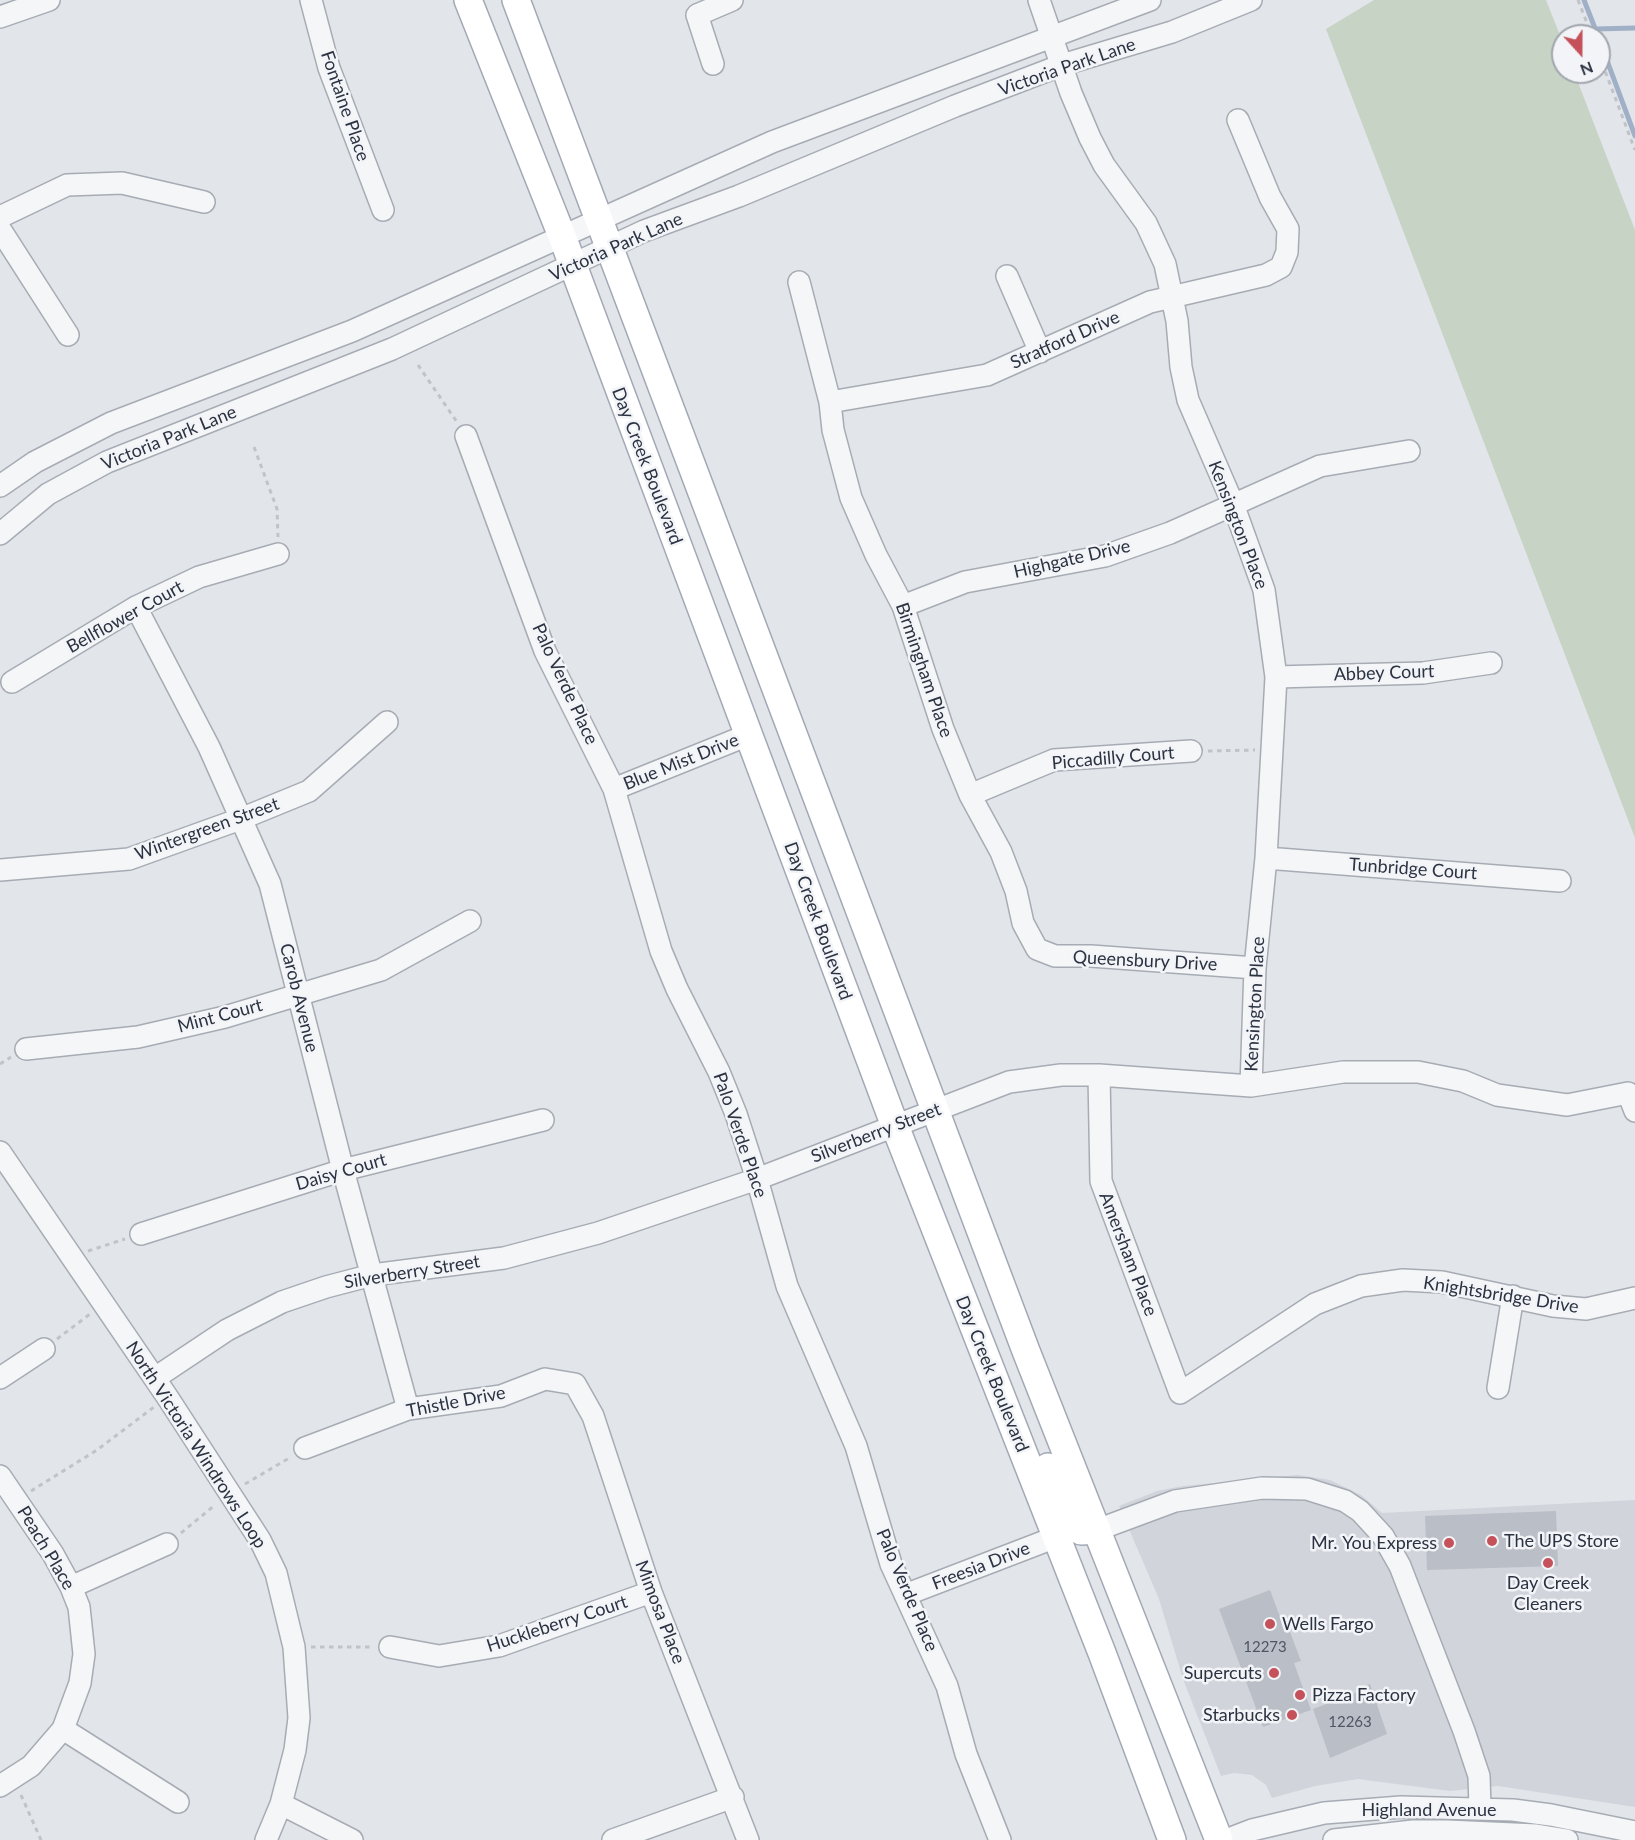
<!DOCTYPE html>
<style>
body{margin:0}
#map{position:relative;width:1635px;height:1840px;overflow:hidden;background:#e2e5ea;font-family:Lato,sans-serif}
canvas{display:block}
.north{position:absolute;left:1551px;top:24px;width:60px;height:60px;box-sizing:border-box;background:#f2f4f7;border:2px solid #a2a6ae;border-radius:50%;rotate:159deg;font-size:16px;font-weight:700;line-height:24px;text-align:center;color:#2b3241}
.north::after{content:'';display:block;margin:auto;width:21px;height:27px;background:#c5515a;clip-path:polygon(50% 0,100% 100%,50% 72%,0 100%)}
</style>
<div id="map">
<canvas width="1635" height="1840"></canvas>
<div class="north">N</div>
</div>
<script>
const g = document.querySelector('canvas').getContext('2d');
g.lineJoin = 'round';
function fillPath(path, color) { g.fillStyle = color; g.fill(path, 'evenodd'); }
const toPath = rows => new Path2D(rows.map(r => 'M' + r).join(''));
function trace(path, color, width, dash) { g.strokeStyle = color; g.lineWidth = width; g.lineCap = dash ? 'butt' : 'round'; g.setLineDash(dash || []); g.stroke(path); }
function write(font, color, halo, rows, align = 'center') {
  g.font = font + ' Lato,sans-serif'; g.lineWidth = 5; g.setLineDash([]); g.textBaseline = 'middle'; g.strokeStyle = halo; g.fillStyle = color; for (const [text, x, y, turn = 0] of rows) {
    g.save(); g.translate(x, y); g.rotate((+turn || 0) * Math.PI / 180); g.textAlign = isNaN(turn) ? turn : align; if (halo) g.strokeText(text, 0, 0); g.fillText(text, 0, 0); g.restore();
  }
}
fillPath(toPath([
 [1298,1475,1330,1480,1361,1495,1382,1513,1635,1500,1635,1807,1498,1786,1450,1791,1358,1779,1315,1786,1272,1798,1266,1785,1252,1775,1234,1773,1221,1776,1183,1679,1159,1599,1119,1506,1157,1491,1183,1486]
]), '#d1d4db');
fillPath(toPath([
 [1374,0,1546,0,1563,43,1563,72,1574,72,1635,230,1635,838,1326,29]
]), '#c7d3c4');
trace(toPath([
 [1584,0,1598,36],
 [1595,29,1635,28],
 [1599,39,1635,136]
]), '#a0b0c7', 5);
fillPath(toPath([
 [1556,1511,1558,1566,1427,1570,1425,1516],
 [1270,1590,1286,1633,1290,1632,1301,1661,1294,1663,1311,1710,1263,1727,1219,1609],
 [1370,1684,1387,1734,1330,1758,1313,1709,1358,1692,1357,1689]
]), '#babec6');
const minor = toPath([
 [311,0,329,68,383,210],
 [1039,0,1071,93,1090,138,1104,165,1146,223,1165,264,1177,321,1181,367,1188,400,1233,504,1264,590,1276,677,1266,858,1255,968,1251,1086],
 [0,17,49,0],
 [713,64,697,15,732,0],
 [0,217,67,185,122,183,204,202],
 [0,229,68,335],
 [1007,276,1040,352],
 [799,282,830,402,833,430,851,498,876,555,903,606,943,729,970,795,1001,852,1016,891,1023,923,1037,949,1055,956,1091,956,1255,968],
 [830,402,987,375,1150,302,1266,275,1281,267,1287,252,1288,229,1270,197,1238,120],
 [466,436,545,651,614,789,661,951,677,989,719,1072,736,1114,757,1179,787,1286,856,1446,891,1564,947,1686,966,1754,1000,1840],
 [0,486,35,462,111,423,352,331,772,142,1150,0],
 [0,534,48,494,107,462,392,349,644,231,739,196,955,106,1062,65,1172,32,1251,0],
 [903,606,965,582,1105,556,1170,533,1320,466,1409,451],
 [136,607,209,747,270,884,343,1170,408,1409],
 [1276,677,1423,673,1491,663],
 [12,682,136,607,199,577,278,554],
 [614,789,748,735],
 [970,795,1054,760,1191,751],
 [1266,858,1560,881],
 [0,870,129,859,243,818,309,791,387,722],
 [26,1049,138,1037,225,1017,381,970,470,921],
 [1099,1075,1101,1181,1180,1393,1315,1304,1361,1286,1403,1280,1442,1282,1553,1306,1586,1309,1635,1298],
 [0,1152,168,1398,260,1540,276,1573,294,1647,299,1718,295,1750,281,1804,266,1840],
 [141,1234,343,1170,543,1120],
 [0,1378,44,1349],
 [155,1378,227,1330,282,1302,326,1287,372,1275,504,1258,598,1233,757,1179,1009,1082,1061,1075,1099,1075,1251,1086,1343,1072,1418,1072,1463,1081,1497,1095,1567,1105,1628,1093,1635,1111],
 [1498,1388,1513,1296],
 [305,1448,408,1409,501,1396,545,1379,575,1384,593,1416,651,1592,748,1840],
 [0,1476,53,1554,71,1587,79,1607,84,1654,80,1683,63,1729,31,1766,0,1786],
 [1097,1530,1175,1501,1262,1488,1307,1489,1345,1501,1360,1511,1383,1536,1400,1566,1464,1731,1479,1776,1480,1808],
 [71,1587,167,1544],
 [905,1595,1056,1537],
 [390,1647,439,1656,499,1646,651,1592],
 [63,1729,178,1802],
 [281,1804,352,1840],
 [613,1840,733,1797],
 [1226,1840,1252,1830,1324,1813,1401,1807,1513,1810,1551,1815,1635,1832],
 [1334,1840,1413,1831,1447,1831,1536,1835,1567,1840]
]);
const major = toPath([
 [468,0,562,236,895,1126,1102,1653,1172,1840],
 [516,0,1026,1351,1219,1840],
 [1048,1467,1072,1524,1081,1531,1097,1530]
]);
trace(minor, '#a7acb4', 24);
trace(major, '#a2a8b5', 30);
trace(toPath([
 [1578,0,1592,36],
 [1599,55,1635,150],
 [418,365,457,422],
 [254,447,277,509,278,537],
 [1208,751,1255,750],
 [0,1064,11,1057],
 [88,1251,125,1239],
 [57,1339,90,1314],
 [245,1484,291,1457],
 [31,1491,97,1450,154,1407],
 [181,1533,215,1505],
 [311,1647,374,1647],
 [21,1795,41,1840]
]), '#c0c3c8', 3, [4.5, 4.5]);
trace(minor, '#f5f6f8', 21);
trace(major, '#fff', 27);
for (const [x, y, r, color] of [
 [1492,1541,6,"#c5515a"],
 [1449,1543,6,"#c5515a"],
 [1548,1563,6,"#c5515a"],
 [1270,1624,6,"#c5515a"],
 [1274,1673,6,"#c5515a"],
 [1300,1695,6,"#c5515a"],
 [1292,1715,6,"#c5515a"]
]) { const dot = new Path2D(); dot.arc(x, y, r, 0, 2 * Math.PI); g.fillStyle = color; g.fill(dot); trace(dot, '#f2f4f7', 2); }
write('15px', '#4f5562', null, [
 ["12273",1265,1647],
 ["12263",1350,1722]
]);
write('18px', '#2b3241', '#f2f4f7', [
 ["Victoria Park Lane",1067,67,-19],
 ["Fontaine Place",345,106,71],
 ["Victoria Park Lane",616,247,-24],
 ["Stratford Drive",1065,340,-24],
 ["Victoria Park Lane",169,438,-22],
 ["Day Creek Boulevard",647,466,69],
 ["Kensington Place",1238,525,69],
 ["Highgate Drive",1072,559,-13],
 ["Bellflower Court",125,617,-29],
 ["Birmingham Place",924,670,71],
 ["Abbey Court",1384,673,-2],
 ["Palo Verde Place",565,684,65],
 ["Piccadilly Court",1113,758,-5],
 ["Blue Mist Drive",681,762,-22],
 ["Wintergreen Street",207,829,-20],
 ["Tunbridge Court",1413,869,4],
 ["Day Creek Boulevard",818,921,70],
 ["Queensbury Drive",1145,961,3],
 ["Carob Avenue",299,998,76],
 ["Kensington Place",1255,1004,-87],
 ["Mint Court",220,1016,-15],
 ["Silverberry Street",876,1133,-21],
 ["Palo Verde Place",740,1135,71],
 ["Daisy Court",341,1172,-16],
 ["Amersham Place",1128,1254,69],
 ["Silverberry Street",412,1272,-9],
 ["Knightsbridge Drive",1501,1295,9],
 ["Day Creek Boulevard",992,1374,68],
 ["Thistle Drive",456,1402,-11],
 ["North Victoria Windrows Loop",196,1445,57],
 ["Peach Place",46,1548,59],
 ["Freesia Drive",981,1566,-21],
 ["Palo Verde Place",907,1590,67],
 ["Mimosa Place",660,1612,69],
 ["Huckleberry Court",557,1624,-18],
 ["Highland Avenue",1429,1810]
]);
write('18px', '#2b3241', '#f2f4f7', [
 ["The UPS Store",1504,1541],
 ["Mr. You Express",1437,1543,"right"],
 ["Day Creek",1548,1583,"center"],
 ["Cleaners",1548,1604,"center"],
 ["Wells Fargo",1282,1624],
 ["Supercuts",1262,1673,"right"],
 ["Pizza Factory",1312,1695],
 ["Starbucks",1280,1715,"right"]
], 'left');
</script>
